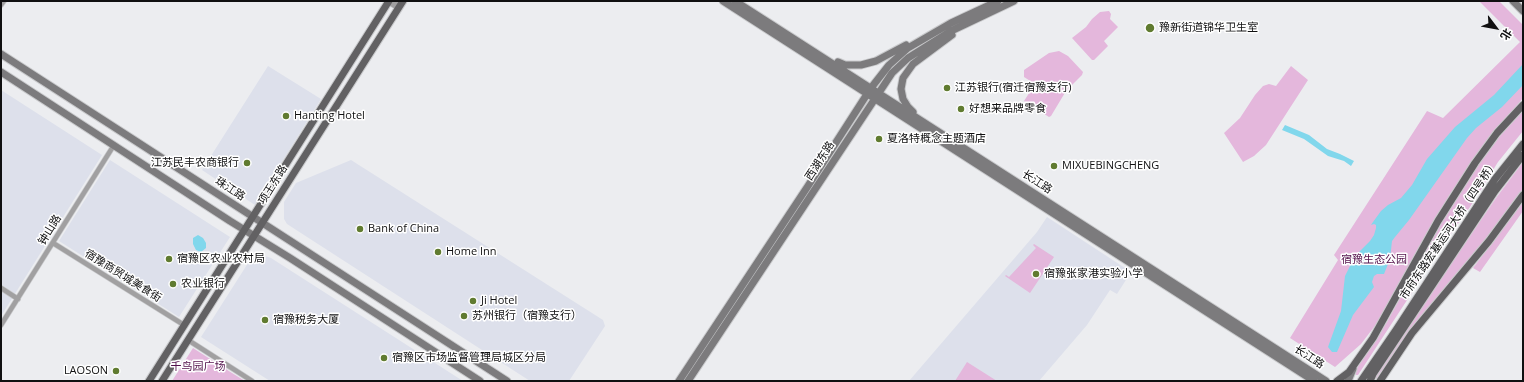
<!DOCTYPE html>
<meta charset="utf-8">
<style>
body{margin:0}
#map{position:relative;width:1524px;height:382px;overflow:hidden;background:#ecedf0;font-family:"Open Sans","Noto Sans SC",sans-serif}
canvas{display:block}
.frame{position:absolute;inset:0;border:2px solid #101011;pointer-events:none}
.north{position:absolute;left:1476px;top:8px;width:40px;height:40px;-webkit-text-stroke:3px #fff;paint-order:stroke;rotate:122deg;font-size:11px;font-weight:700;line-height:16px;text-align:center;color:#101011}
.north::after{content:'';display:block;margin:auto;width:14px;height:18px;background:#101011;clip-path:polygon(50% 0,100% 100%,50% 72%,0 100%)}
</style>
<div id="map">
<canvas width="1524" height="382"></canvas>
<div class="frame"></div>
<div class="north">北</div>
</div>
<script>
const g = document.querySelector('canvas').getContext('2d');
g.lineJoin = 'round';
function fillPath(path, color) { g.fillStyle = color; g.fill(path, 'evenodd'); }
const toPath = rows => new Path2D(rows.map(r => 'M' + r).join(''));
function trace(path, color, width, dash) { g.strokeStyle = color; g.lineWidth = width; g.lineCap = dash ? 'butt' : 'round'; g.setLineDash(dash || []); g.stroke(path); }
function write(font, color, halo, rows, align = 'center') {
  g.font = font + ' "Open Sans","Noto Sans SC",sans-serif'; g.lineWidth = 3; g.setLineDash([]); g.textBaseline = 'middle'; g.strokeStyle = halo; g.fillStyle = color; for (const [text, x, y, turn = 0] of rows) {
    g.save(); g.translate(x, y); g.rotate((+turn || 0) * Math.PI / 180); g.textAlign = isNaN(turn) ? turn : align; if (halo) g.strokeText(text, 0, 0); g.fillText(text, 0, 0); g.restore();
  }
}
fillPath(toPath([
 [268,66,321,99,255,205,202,170],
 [1,90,102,155,1,316],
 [110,160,230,237,179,317,59,241],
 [351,160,603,320,605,326,569,381,530,381,287,224,284,219,284,202,296,183],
 [1047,217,1131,272,1117,294,1110,290,1087,325,1039,381,909,381,1037,232],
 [257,256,265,256,271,258,463,381,270,381,201,337,250,260]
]), '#dde0eb');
fillPath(toPath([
 [1479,1,1499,1,1523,25,1523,98,1487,142,1450,194,1381,318,1361,344,1335,367,1290,338,1338,260,1334,255,1427,111,1443,118,1520,42],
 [1109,11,1111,14,1110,19,1118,27,1104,41,1108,46,1094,60,1092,60,1072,38,1086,27,1092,19,1100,12],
 [1059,51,1068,56,1083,72,1082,75,1066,91,1051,116,1049,117,1024,101,1035,84,1024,77,1024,70,1049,53],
 [1291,66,1308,80,1266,145,1254,156,1243,162,1224,133,1240,118,1255,95,1263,86,1269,84,1276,86],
 [1523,108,1523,131,1498,162,1470,207,1449,236,1358,375,1356,375,1355,371,1387,322,1458,192,1493,143],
 [1523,162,1523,190,1481,247,1453,278,1418,320,1376,379,1374,376,1496,198],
 [1523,202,1523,211,1480,272,1473,268],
 [1034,244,1054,257,1030,293,1005,276,1006,275,1009,277,1036,248,1033,245],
 [193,348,232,373,245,381,172,381],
 [967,362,997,381,955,381]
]), '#e4b7dc');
fillPath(toPath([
 [1523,64,1523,85,1502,107,1476,128,1467,138,1409,220,1395,237,1392,241,1390,259,1384,274,1377,274,1374,276,1372,282,1374,287,1353,315,1337,352,1332,352,1328,347,1341,311,1345,276,1355,256,1370,241,1374,235,1376,228,1376,225,1374,224,1371,225,1373,222,1381,211,1388,205,1401,198,1412,185,1427,159,1455,127,1494,95],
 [1285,125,1309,135,1327,149,1340,154,1354,161,1351,166,1344,161,1328,156,1304,139,1282,130],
 [198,235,203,238,206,243,206,248,201,252,196,250,193,244,193,238]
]), '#81d7ec');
const street = toPath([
 [387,1,398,8],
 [393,1,400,6],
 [1,5,4,1],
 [53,243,184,325],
 [1,288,18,299],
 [1,325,114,145],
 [188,340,252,381]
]);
const secondary = toPath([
 [723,1,1314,381],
 [735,1,1326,381],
 [1513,1,1523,11],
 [1,54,507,381],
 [838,62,845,65,861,65,876,61,906,45],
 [1,72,230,221,290,258,480,381],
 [913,112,908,107,903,99,901,89,903,78,913,64,952,35],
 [679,381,808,186,871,88,889,65,908,48,951,23,998,1],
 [688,381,892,73,908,58,951,31,1014,1],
 [1348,381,1353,369]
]);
const primary = toPath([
 [149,381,389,1],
 [162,381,403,1],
 [1337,381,1349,372,1373,338,1438,221,1475,163,1497,133,1523,105],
 [1361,381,1396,330,1495,179,1523,144],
 [1370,381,1373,374,1495,191,1523,155],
 [1380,381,1412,333,1489,241,1523,195]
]);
trace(street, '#c9cacc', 6);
trace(secondary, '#c9cacc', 9);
trace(primary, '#c9cacc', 9);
trace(street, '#a1a0a1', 4.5);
trace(secondary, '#7c7b7d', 7);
trace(primary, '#626163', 7);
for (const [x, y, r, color] of [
 [1150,28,5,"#607b30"],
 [947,88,4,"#607b30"],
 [961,109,4,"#607b30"],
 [286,116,4,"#607b30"],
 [879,139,4,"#607b30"],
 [247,163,4,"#607b30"],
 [1054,166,4,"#607b30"],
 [360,229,4,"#607b30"],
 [438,252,4,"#607b30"],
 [169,259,4,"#607b30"],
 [1036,274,4,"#607b30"],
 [173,284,4,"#607b30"],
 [473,301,4,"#607b30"],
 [464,316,4,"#607b30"],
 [265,320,4,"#607b30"],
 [384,358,4,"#607b30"],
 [116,371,4,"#607b30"]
]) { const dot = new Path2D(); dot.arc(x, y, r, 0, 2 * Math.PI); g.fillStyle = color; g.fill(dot); trace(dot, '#fff', 1.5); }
write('11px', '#101011', '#fff', [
 ["豫新街道锦华卫生室",1159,28],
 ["江苏银行(宿迁宿豫支行)",955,88],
 ["好想来品牌零食",969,109],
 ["Hanting Hotel",294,116],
 ["夏洛特概念主题酒店",887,139],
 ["江苏民丰农商银行",239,163,"right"],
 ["MIXUEBINGCHENG",1062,166],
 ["Bank of China",368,229],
 ["Home Inn",446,252],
 ["宿豫区农业农村局",177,259],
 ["宿豫张家港实验小学",1044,274],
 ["农业银行",181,284],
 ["Ji Hotel",481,301],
 ["苏州银行（宿豫支行）",472,316],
 ["宿豫税务大厦",273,320],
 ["宿豫区市场监督管理局城区分局",392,358],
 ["LAOSON",108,371,"right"]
], 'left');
write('11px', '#101011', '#fff', [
 ["西湖东路",820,161,-57],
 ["长江路",1037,182,33],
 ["项王东路",273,185,-58],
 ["珠江路",230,189,33],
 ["钟山路",50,230,-58],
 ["市府东路宏基运河大桥（四号桥）",1449,230,-56],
 ["宿豫商贸城美食街",123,276,32],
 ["长江路",1309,357,33]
]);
write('11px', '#52114b', '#fff', [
 ["宿豫生态公园",1374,260],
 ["千鸟园广场",198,367]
]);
</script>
